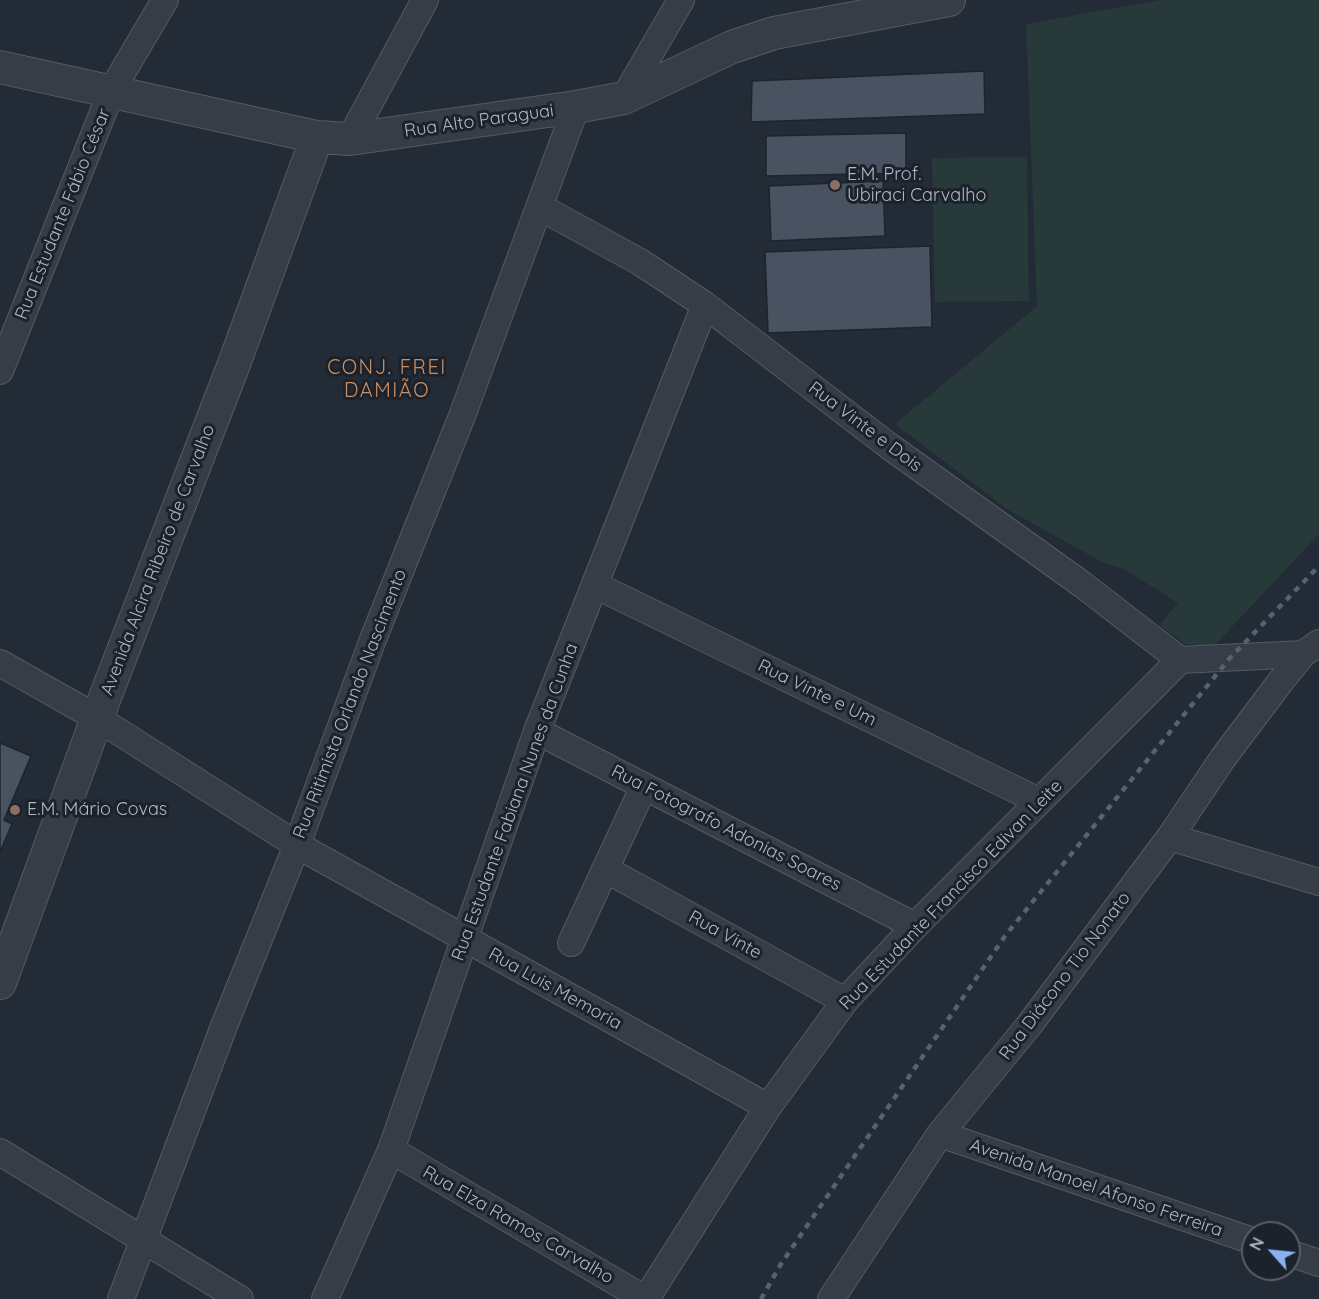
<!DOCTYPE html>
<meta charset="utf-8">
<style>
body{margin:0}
#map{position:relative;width:1319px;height:1299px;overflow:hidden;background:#222b36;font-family:Quicksand,sans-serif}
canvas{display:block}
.north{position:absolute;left:1241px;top:1221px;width:60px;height:60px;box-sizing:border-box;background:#1b222b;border:2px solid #575e68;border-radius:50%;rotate:297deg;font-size:16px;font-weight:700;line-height:24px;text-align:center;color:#b0b8c3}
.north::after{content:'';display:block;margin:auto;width:21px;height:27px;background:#8ab2ee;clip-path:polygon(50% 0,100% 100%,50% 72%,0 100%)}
</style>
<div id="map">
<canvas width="1319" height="1299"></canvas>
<div class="north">N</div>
</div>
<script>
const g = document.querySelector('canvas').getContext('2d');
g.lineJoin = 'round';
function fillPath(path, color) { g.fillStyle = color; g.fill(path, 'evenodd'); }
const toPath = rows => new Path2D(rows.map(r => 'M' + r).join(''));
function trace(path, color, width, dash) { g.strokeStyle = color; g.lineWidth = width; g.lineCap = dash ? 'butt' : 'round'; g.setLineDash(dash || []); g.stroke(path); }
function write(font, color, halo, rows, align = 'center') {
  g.font = font + ' Quicksand,sans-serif'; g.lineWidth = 6; g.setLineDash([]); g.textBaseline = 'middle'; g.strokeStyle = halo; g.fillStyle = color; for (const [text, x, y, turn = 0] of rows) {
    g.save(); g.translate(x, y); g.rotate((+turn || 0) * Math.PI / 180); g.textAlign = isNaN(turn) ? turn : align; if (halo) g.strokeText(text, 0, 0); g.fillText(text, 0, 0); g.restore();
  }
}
fillPath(toPath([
 [1160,0,1319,0,1319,534,1214,646,1185,644,1159,625,1178,603,1124,569,1106,564,1008,510,895,424,1037,306,1026,24],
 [1027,157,1029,301,935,302,932,158]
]), '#273939');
const building = toPath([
 [984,71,985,114,751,122,752,81,984,71],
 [906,133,906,173,766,176,766,136,906,133],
 [883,181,885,236,771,241,769,186,883,181],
 [930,246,932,327,768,333,765,252,930,246],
 [0,743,31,756,4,820,12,824,0,852,0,743]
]);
fillPath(building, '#495260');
trace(building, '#1d242d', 1.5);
const minor = toPath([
 [624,98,681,0],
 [350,139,425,0],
 [540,207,640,262,705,305,889,446,1083,585,1180,660],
 [0,371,112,90,165,0],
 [595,585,1039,801],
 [1180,660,1303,654],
 [0,663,97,718,297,845,768,1107],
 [537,731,915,926],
 [1170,837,1319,882],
 [605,869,845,1001],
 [571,943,644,786],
 [940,1134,1253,1241],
 [391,1150,645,1299],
 [0,1152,240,1299],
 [1289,1253,1319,1263],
 [121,1299,224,1026,297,845,372,642,462,416,576,107],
 [325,1299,391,1150,537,731,705,305],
 [646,1299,768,1107,845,1001,915,926,1180,660],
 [831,1299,940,1134,1030,1024,1170,837,1223,758,1281,681,1303,654,1319,643]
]);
const tertiary = toPath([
 [0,67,317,137,350,139,576,107,624,98,732,47,774,33,949,0],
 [0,983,97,718,234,364,317,137]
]);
trace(minor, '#535b64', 28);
trace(tertiary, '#535b64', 34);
trace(minor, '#363d47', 26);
trace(tertiary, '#363d47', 32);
trace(toPath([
 [761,1299,781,1264,1005,936,1229,659,1319,566]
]), '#58616d', 4.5, [6, 6]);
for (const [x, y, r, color] of [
 [835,185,6,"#8d6e63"],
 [15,810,6,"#8d6e63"]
]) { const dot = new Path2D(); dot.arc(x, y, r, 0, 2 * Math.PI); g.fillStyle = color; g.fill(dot); trace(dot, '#1b222b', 2); }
write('18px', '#b0b8c3', '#1b222b', [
 ["Rua Alto Paraguai",479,121,-8],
 ["Rua Estudante Fábio César",63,214,-68],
 ["Rua Vinte e Dois",865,427,37],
 ["Avenida Alcira Ribeiro de Carvalho",158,560,-69],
 ["Rua Vinte e Um",817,693,26],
 ["Rua Ritimista Orlando Nascimento",350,704,-69],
 ["Rua Estudante Fabiana Nunes da Cunha",515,802,-70],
 ["Rua Fotografo Adonias Soares",726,828,27],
 ["Rua Estudante Francisco Edivan Leite",951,895,-46],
 ["Rua Vinte",725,935,29],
 ["Rua Diácono Tio Nonato",1065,976,-53],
 ["Rua Luis Memoria",555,989,29],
 ["Avenida Manoel Afonso Ferreira",1096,1188,19],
 ["Rua Elza Ramos Carvalho",518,1225,30]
]);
write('18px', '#b0b8c3', '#1b222b', [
 ["E.M. Prof.",847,175],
 ["Ubiraci Carvalho",847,196],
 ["E.M. Mário Covas",27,810]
], 'left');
g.letterSpacing = '1.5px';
write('20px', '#c99065', '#1b222b', [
 ["CONJ. FREI",387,368],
 ["DAMIÃO",387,391]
]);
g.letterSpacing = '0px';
</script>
